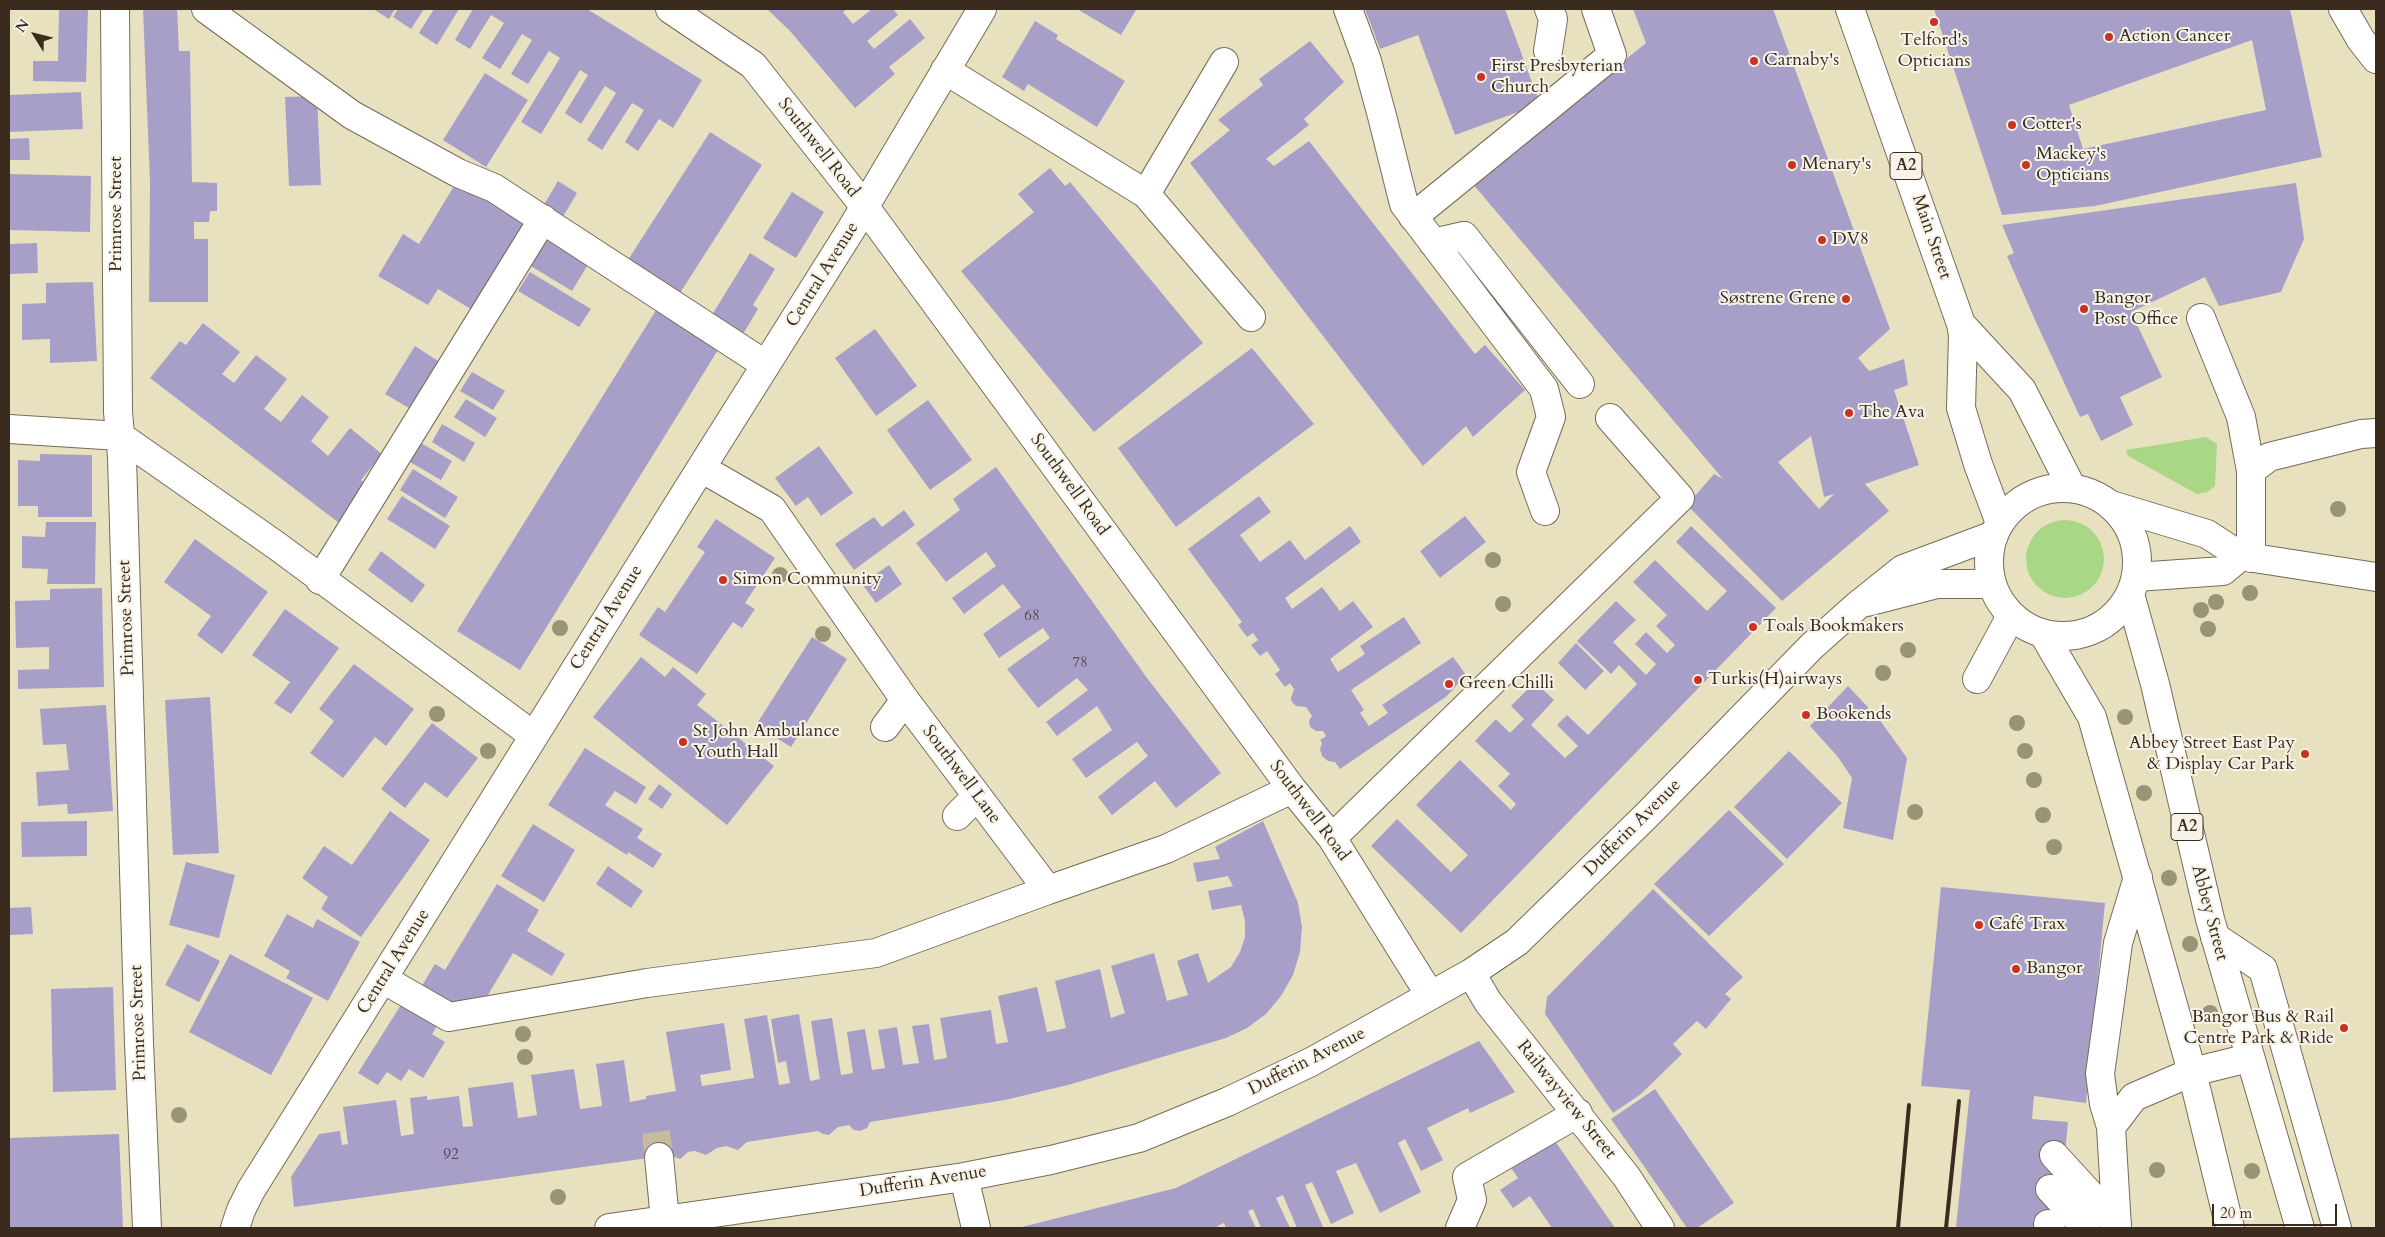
<!DOCTYPE html>
<meta charset="utf-8">
<style>
body{margin:0}
#map{position:relative;width:2385px;height:1237px;overflow:hidden;background:#e8e1c0;font-family:Cardo,serif}
canvas{display:block}
.frame{position:absolute;inset:0;border:10px solid #3b2a1e;pointer-events:none}
.north{position:absolute;left:10px;top:10px;width:50px;height:50px;-webkit-text-stroke:4px #f7f3e8;paint-order:stroke;rotate:306deg;font-size:14px;font-weight:700;line-height:20px;text-align:center;color:#3b2a1e}
.north::after{content:'';display:block;margin:auto;width:18px;height:22px;background:#3b2a1e;clip-path:polygon(50% 0,100% 100%,50% 72%,0 100%)}
.scale{position:absolute;left:2212px;top:1204px;width:125px;height:22px;box-sizing:border-box;border:2px solid #3b2a1e;border-top:0;padding-left:6px;font-size:15px;line-height:18px;white-space:nowrap;color:#3b2a1e;-webkit-text-stroke:4px #f7f3e8;paint-order:stroke}
</style>
<div id="map">
<canvas width="2385" height="1237"></canvas>
<div class="frame"></div>
<div class="north">N</div>
<div class="scale">20 m</div>
</div>
<script>
const g = document.querySelector('canvas').getContext('2d');
g.lineJoin = 'round';
function fillPath(path, color) { g.fillStyle = color; g.fill(path, 'evenodd'); }
const toPath = rows => new Path2D(rows.map(r => 'M' + r).join(''));
function trace(path, color, width, dash) { g.strokeStyle = color; g.lineWidth = width; g.lineCap = dash ? 'butt' : 'round'; g.setLineDash(dash || []); g.stroke(path); }
function write(font, color, halo, rows, align = 'center') {
  g.font = font + ' Cardo,serif'; g.lineWidth = 4; g.setLineDash([]); g.textBaseline = 'middle'; g.strokeStyle = halo; g.fillStyle = color; for (const [text, x, y, turn = 0] of rows) {
    g.save(); g.translate(x, y); g.rotate((+turn || 0) * Math.PI / 180); g.textAlign = isNaN(turn) ? turn : align; if (halo) g.strokeText(text, 0, 0); g.fillText(text, 0, 0); g.restore();
  }
}
fillPath(toPath([
 [2206,437,2217,444,2215,486,2207,492,2197,494,2128,456,2126,450],
 '2026 559a39 39 0 1 1 78 0a39 39 0 1 1-78 0Z'
]), '#a9d785');
fillPath(toPath([
 [59,9,88,9,86,82,33,81,33,61,58,61],
 [143,9,177,9,179,51,190,51,192,182,217,183,217,211,210,211,209,222,194,222,194,239,208,239,208,302,149,302,150,182],
 [373,9,395,9,389,19],
 [398,9,424,9,411,29,393,17],
 [434,9,459,9,437,45,419,33],
 [473,9,587,9,702,80,673,128,659,119,638,151,625,142,644,110,632,103,602,150,587,140,616,93,605,86,581,124,565,113,588,75,580,70,541,134,521,122,560,58,549,51,528,84,511,74,532,40,522,34,500,69,482,58,504,23,491,15,470,49,455,40],
 [767,9,847,9,843,12,853,24,872,9,893,9,898,15,867,41,874,49,910,19,925,38,889,67,895,74,855,108,790,31],
 [1077,9,1133,9,1136,10,1121,35],
 [1365,9,1505,9,1540,104,1455,135,1418,35,1380,49],
 [1633,9,1773,9,1890,329,1858,358,1869,371,1904,359,1908,385,1894,390,1919,465,1865,484,1889,511,1782,601,1687,505,1714,474,1723,479,1472,183,1646,43],
 [1811,436,1824,497,1834,494,1819,509,1778,462],
 [1934,9,2290,9,2322,157,2095,206,2002,215],
 [2252,40,2266,110,2083,149,2069,105],
 [1035,21,1058,35,1056,39,1125,81,1097,127,1028,84,1024,91,1002,77],
 [1310,41,1344,82,1304,119,1309,125,1266,159,1274,166,1309,141,1475,354,1485,345,1525,390,1473,437,1466,426,1423,466,1190,163,1230,130,1218,120,1263,85,1259,79],
 [485,73,528,100,486,167,443,140],
 [81,92,83,129,9,132,9,95],
 [317,96,321,185,289,186,285,97],
 [710,132,762,165,680,293,628,260],
 [29,138,30,160,9,160,9,139],
 [1050,168,1065,186,1070,182,1203,343,1094,432,961,271,1034,212,1018,194],
 [9,174,91,176,90,232,9,230],
 [457,181,527,224,474,311,438,289,428,305,378,276,403,234,419,244],
 [558,181,577,193,561,220,542,208],
 [2296,183,2304,239,2281,292,2219,306,2205,277,2131,312,2162,377,2120,397,2133,425,2101,441,2088,414,2080,417,2035,320,2007,256,2014,253,2002,225],
 [792,192,824,212,796,258,763,238],
 [547,236,590,261,572,291,529,265],
 [37,243,38,273,9,274,9,244],
 [750,253,775,269,753,305,758,309,743,334,712,315],
 [530,272,591,309,579,327,518,291],
 [93,282,97,361,50,363,50,339,22,340,22,304,46,303,46,283],
 [658,307,721,345,520,670,457,631],
 [203,323,240,352,222,374,234,383,256,355,287,379,264,409,281,422,302,395,329,417,311,441,328,456,350,428,382,454,361,480,368,486,339,523,150,378,180,341,186,345],
 [875,329,917,386,876,416,835,358],
 [415,346,438,361,409,408,385,394],
 [1252,348,1314,424,1176,527,1118,448],
 [472,372,505,391,493,410,460,391],
 [466,399,497,418,485,437,454,417],
 [928,400,972,460,930,490,887,430],
 [442,424,475,443,464,462,432,442],
 [421,443,452,461,441,480,410,462],
 [819,446,853,493,821,516,808,497,796,506,775,478],
 [40,454,92,455,92,517,38,517,38,506,18,506,18,460,40,461],
 [996,467,1147,678,1221,773,1176,808,1155,781,1112,815,1098,797,1148,756,1137,742,1086,778,1072,759,1112,730,1097,706,1057,736,1046,722,1088,690,1077,678,1038,708,1007,669,1050,638,1043,628,999,658,983,634,1021,607,1003,584,964,614,952,598,996,566,986,552,946,582,916,543,960,510,953,499],
 [413,469,458,497,445,518,400,490],
 [402,496,450,526,435,549,387,519],
 [1259,496,1271,512,1240,535,1260,562,1290,540,1305,560,1350,526,1361,542,1285,598,1292,609,1322,587,1340,611,1353,601,1373,627,1330,659,1338,672,1365,654,1360,646,1404,617,1421,643,1351,690,1364,710,1360,713,1369,726,1388,713,1382,705,1453,657,1466,675,1447,696,1340,769,1335,762,1328,761,1322,756,1320,749,1322,743,1320,740,1326,736,1323,731,1316,731,1310,727,1309,721,1312,716,1306,707,1296,706,1292,702,1291,698,1294,689,1290,683,1285,687,1275,674,1280,670,1267,651,1260,656,1251,645,1258,640,1253,633,1247,637,1238,625,1242,622,1188,549],
 [904,510,915,525,854,570,835,544,874,517,882,527],
 [1465,516,1486,542,1440,578,1420,551],
 [716,519,775,558,745,603,755,609,742,628,733,622,697,674,639,635,658,607,665,612,705,552,697,547],
 [46,522,96,522,95,584,47,584,48,569,22,568,22,536,45,537],
 [1691,526,1776,608,1461,933,1371,846,1397,819,1451,872,1468,855,1416,805,1460,760,1511,810,1516,804,1498,786,1510,774,1475,741,1496,719,1510,733,1524,719,1511,706,1535,682,1554,700,1531,725,1565,758,1578,746,1557,725,1567,715,1588,735,1637,684,1619,665,1611,674,1577,641,1616,601,1636,620,1613,642,1646,675,1656,664,1635,644,1646,632,1667,653,1675,645,1656,626,1667,615,1633,582,1655,560,1707,611,1727,591,1676,542],
 [195,539,268,592,222,654,197,635,211,616,164,582],
 [381,551,425,585,412,603,368,570],
 [889,565,902,584,876,603,862,584],
 [102,588,104,687,18,689,18,670,49,669,49,647,16,648,15,601,50,600,50,589],
 [285,609,339,648,291,714,274,703,290,682,252,655],
 [812,637,847,659,791,747,756,725],
 [1576,643,1604,671,1585,690,1558,663],
 [641,657,665,677,673,667,706,694,697,705,774,766,727,825,593,717],
 [354,664,414,709,386,746,375,737,343,778,310,753,334,721,319,709],
 [1848,686,1879,719,1907,758,1893,840,1843,828,1852,778,1838,757,1810,726],
 [210,697,219,853,173,855,165,700],
 [106,705,113,811,68,814,67,804,38,806,36,772,69,770,66,744,43,745,40,709],
 [432,723,478,758,447,798,425,782,405,808,381,789],
 [585,748,646,787,636,804,615,791,605,805,643,829,637,838,662,854,653,868,628,852,627,855,548,805],
 [1789,751,1842,803,1787,859,1734,807],
 [659,784,672,794,662,809,648,799],
 [1729,810,1784,864,1709,936,1654,884],
 [390,811,430,840,361,937,321,909,328,897,302,878,324,846,352,865],
 [87,821,87,856,22,857,21,822],
 [1263,821,1298,903,1302,927,1300,952,1293,975,1281,996,1266,1014,1247,1028,1226,1038,1068,1085,1005,1100,870,1122,867,1128,860,1131,854,1130,849,1125,838,1127,829,1135,823,1134,818,1131,747,1142,738,1150,726,1146,717,1148,706,1155,695,1151,688,1152,680,1159,670,1155,294,1207,291,1177,319,1134,340,1131,342,1145,348,1144,343,1107,396,1100,401,1136,414,1134,410,1098,427,1096,427,1100,459,1096,463,1127,473,1126,468,1088,513,1082,518,1118,537,1115,531,1075,574,1069,580,1109,602,1106,596,1064,624,1060,630,1102,646,1099,646,1096,676,1091,666,1032,724,1023,731,1070,700,1075,702,1086,754,1078,744,1019,767,1015,779,1085,790,1083,786,1061,778,1063,771,1019,799,1014,810,1081,820,1079,811,1021,832,1018,841,1075,853,1073,847,1032,865,1029,872,1070,885,1068,878,1030,897,1027,903,1065,919,1063,912,1026,929,1024,934,1060,947,1058,940,1018,991,1010,996,1044,1008,1042,998,996,1037,987,1047,1032,1066,1028,1055,981,1100,969,1111,1018,1125,1013,1111,966,1154,953,1167,1001,1188,995,1177,961,1198,953,1208,983,1231,967,1240,952,1245,937,1245,921,1241,905,1212,910,1208,891,1233,886,1228,876,1197,882,1193,863,1220,859,1215,847],
 [533,824,575,850,544,902,501,876],
 [186,862,235,875,219,938,169,925],
 [608,866,643,891,631,908,596,884],
 [497,884,539,910,527,931,565,954,552,976,513,953,485,1000,446,1005,420,989,435,964,445,970],
 [1941,887,2105,903,2086,1103,2034,1096,2032,1119,2068,1122,2058,1228,1956,1228,1970,1090,1921,1086],
 [1653,889,1743,977,1725,994,1731,999,1706,1029,1697,1021,1673,1044,1682,1054,1641,1094,1613,1113,1545,1014,1547,997],
 [31,907,33,934,9,935,9,908],
 [287,914,313,928,317,919,360,942,328,1001,286,978,290,971,264,956],
 [187,944,220,961,199,1002,165,985],
 [230,954,313,998,271,1075,189,1032],
 [113,987,116,1090,53,1092,51,989],
 [404,1000,439,1023,432,1034,445,1042,423,1078,409,1069,401,1081,387,1072,378,1085,358,1073],
 [1479,1041,1515,1092,1470,1113,1468,1108,1427,1128,1443,1160,1421,1171,1405,1139,1398,1143,1421,1192,1380,1213,1356,1163,1336,1171,1354,1213,1331,1224,1312,1182,1305,1185,1323,1227,1321,1228,1297,1228,1283,1195,1276,1198,1290,1228,1261,1228,1253,1209,1248,1211,1256,1228,1226,1228,1224,1223,1217,1226,1218,1228,1018,1228,1176,1188],
 [1655,1089,1734,1203,1697,1228,1687,1228,1611,1119],
 [119,1134,123,1227,9,1228,9,1138],
 [1555,1141,1615,1228,1552,1228,1530,1196,1513,1208,1500,1190,1518,1178,1508,1163]
]), '#a89fc9');
trace(toPath([
 [656,1132,659,1157]
]), '#c5bca0', 28, [28, 14]);
const minor = toPath([
 [115,9,118,412,122,457,139,1043,147,1228],
 [206,9,352,115,458,173,494,188,766,365],
 [670,9,753,65,865,207,1292,789,1332,838,1430,995],
 [1348,9,1367,61,1382,116,1404,204,1544,389,1551,417,1531,472,1545,511],
 [2343,9,2361,40,2376,59],
 [1548,51,1553,19,1549,9],
 [945,70,1146,194,1251,317],
 [1146,194,1224,62],
 [1413,217,1612,55,1596,9],
 [1433,243,1464,236,1580,384],
 [2201,318,2241,417,2251,471],
 [9,429,120,436,277,546,534,736],
 [701,468,772,509,905,700,1048,890,1166,849,1292,789],
 [2111,505,2207,534,2241,556,2376,577],
 [2251,558,2251,471,2269,457,2361,434,2376,433],
 [2136,577,2223,571,2241,556],
 [320,580,543,219],
 [1867,602,1937,584,1991,584],
 [1977,679,2011,616],
 [885,727,905,700],
 [957,816,977,796],
 [1332,838,1680,498,1610,418],
 [2215,937,2263,969,2337,1228],
 [1471,973,1488,1002,1626,1176,1660,1228],
 [383,979,449,1017,647,983,876,953,1048,890],
 [2111,1127,2134,1097,2192,1072,2249,1058],
 [2054,1155,2117,1224],
 [659,1157,665,1220],
 [964,1177,976,1228],
 [2050,1189,2086,1228],
 [2048,1224,2051,1228],
 [235,1228,241,1210,251,1190,701,468,852,228,982,9],
 [609,1228,964,1177,1051,1160,1139,1138,1227,1102,1311,1062,1471,973,1517,942,1648,814,1812,646,1858,605,1903,569,1994,535],
 [1460,1228,1472,1200,1467,1177,1578,1113],
 [2117,1228,2111,1127,2104,1104,2100,1074,2118,943,2138,877]
]);
const major = toPath([
 [1850,9,1961,324,1963,335,1961,408,1978,464,2000,523],
 [1961,324,2022,390,2072,488],
 '1989 562a74 74 0 1 1 148 0a74 74 0 1 1-148 0Z',
 [2130,594,2155,684,2210,919,2300,1228],
 [2044,635,2092,717,2192,1072,2230,1228]
]);
trace(minor, '#786a57', 30);
trace(major, '#786a57', 30);
trace(minor, '#fff', 28);
trace(major, '#fff', 28);
trace(toPath([
 [1898,1228,1909,1105],
 [1946,1228,1959,1101]
]), '#3b2a1e', 4);
g.fillStyle = '#989475';
for (const [x, y] of [
 [2338,509],
 [1493,560],
 [780,575],
 [2250,593],
 [2216,602],
 [1503,604],
 [2201,610],
 [560,628],
 [2208,629],
 [823,634],
 [1908,650],
 [1883,673],
 [437,714],
 [2125,717],
 [2017,723],
 [488,751],
 [2025,751],
 [2034,780],
 [2144,793],
 [1915,812],
 [2043,815],
 [2054,847],
 [2169,878],
 [2190,944],
 [2210,1013],
 [523,1034],
 [525,1057],
 [179,1115],
 [2157,1170],
 [2252,1171],
 [558,1197]
]) { g.beginPath(); g.arc(x, y, 8, 0, 2 * Math.PI); g.fill(); }
for (const [x, y, r, color] of [
 [1934,22,5,"#c8321e"],
 [2109,37,5,"#c8321e"],
 [1754,61,5,"#c8321e"],
 [1481,77,5,"#c8321e"],
 [2012,125,5,"#c8321e"],
 [1792,165,5,"#c8321e"],
 [2026,165,5,"#c8321e"],
 [1822,240,5,"#c8321e"],
 [1846,299,5,"#c8321e"],
 [2084,309,5,"#c8321e"],
 [1849,413,5,"#c8321e"],
 [723,580,5,"#c8321e"],
 [1753,627,5,"#c8321e"],
 [1698,680,5,"#c8321e"],
 [1449,684,5,"#c8321e"],
 [1806,715,5,"#c8321e"],
 [683,742,5,"#c8321e"],
 [2305,754,5,"#c8321e"],
 [1979,925,5,"#c8321e"],
 [2016,969,5,"#c8321e"],
 [2344,1028,5,"#c8321e"]
]) { const dot = new Path2D(); dot.arc(x, y, r, 0, 2 * Math.PI); g.fillStyle = color; g.fill(dot); trace(dot, '#f7f3e8', 2); }
write('15px', '#564749', null, [
 ["68",1032,617],
 ["78",1080,664],
 ["92",451,1156]
]);
for (const [x, y, w] of [
 [1906,166,32],
 [2187,827,32]
]) { const box = new Path2D(); box.roundRect(x - w / 2, y - 13.5, w, 27, 4); g.fillStyle = '#f7f3e8'; g.fill(box); trace(box, '#3b2a1e', 1); }
write('bold 16px', '#3b2a1e', null, [
 ["A2",1906,166],
 ["A2",2187,827]
]);
write('18px', '#3b2a1e', '#f7f3e8', [
 ["Action Cancer",2119,37],
 ["Telford's",1934,41,"center"],
 ["Opticians",1934,62,"center"],
 ["Carnaby's",1764,61],
 ["First Presbyterian",1491,67],
 ["Church",1491,88],
 ["Cotter's",2022,125],
 ["Mackey's",2036,155],
 ["Opticians",2036,176],
 ["Menary's",1802,165],
 ["DV8",1832,240],
 ["Søstrene Grene",1836,299,"right"],
 ["Bangor",2094,299],
 ["Post Office",2094,320],
 ["The Ava",1859,413],
 ["Simon Community",733,580],
 ["Toals Bookmakers",1763,627],
 ["Turkis(H)airways",1708,680],
 ["Green Chilli",1459,684],
 ["Bookends",1816,715],
 ["St John Ambulance",693,732],
 ["Youth Hall",693,753],
 ["Abbey Street East Pay",2295,744,"right"],
 ["& Display Car Park",2295,765,"right"],
 ["Café Trax",1989,925],
 ["Bangor",2026,969],
 ["Bangor Bus & Rail",2334,1018,"right"],
 ["Centre Park & Ride",2334,1039,"right"]
], 'left');
write('18px', '#3b2a1e', '#f7f3e8', [
 ["Southwell Road",818,148,52],
 ["Primrose Street",117,214,-90],
 ["Main Street",1931,237,71],
 ["Central Avenue",823,275,-58],
 ["Southwell Road",1069,485,54],
 ["Primrose Street",127,618,-92],
 ["Central Avenue",607,618,-58],
 ["Southwell Lane",961,775,53],
 ["Southwell Road",1309,811,53],
 ["Dufferin Avenue",1633,828,-45],
 ["Abbey Street",2209,913,75],
 ["Central Avenue",394,962,-58],
 ["Primrose Street",139,1023,-92],
 ["Dufferin Avenue",1307,1062,-27],
 ["Railwayview Street",1566,1100,51],
 ["Dufferin Avenue",923,1182,-9]
]);
</script>
